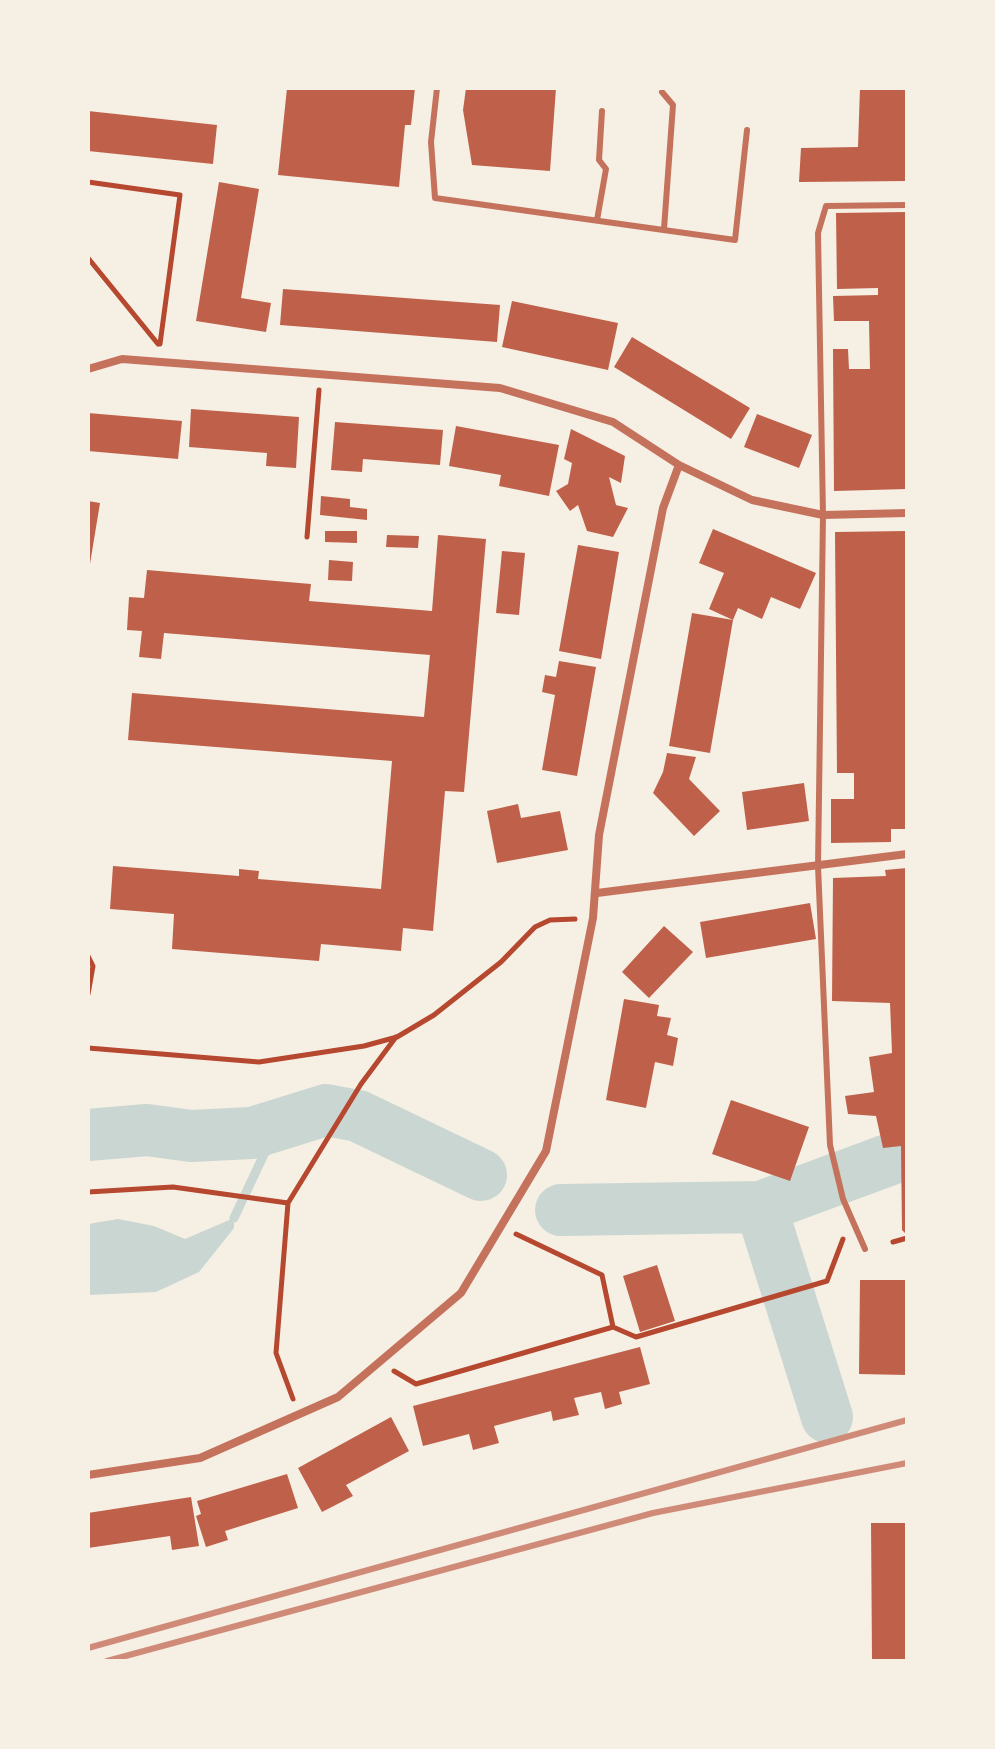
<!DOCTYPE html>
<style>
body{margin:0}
#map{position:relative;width:995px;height:1749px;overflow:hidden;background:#f6efe4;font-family:Rubik,sans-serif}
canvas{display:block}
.frame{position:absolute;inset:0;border:90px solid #f6efe4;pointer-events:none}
</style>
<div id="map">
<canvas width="995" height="1749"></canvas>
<div class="frame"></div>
</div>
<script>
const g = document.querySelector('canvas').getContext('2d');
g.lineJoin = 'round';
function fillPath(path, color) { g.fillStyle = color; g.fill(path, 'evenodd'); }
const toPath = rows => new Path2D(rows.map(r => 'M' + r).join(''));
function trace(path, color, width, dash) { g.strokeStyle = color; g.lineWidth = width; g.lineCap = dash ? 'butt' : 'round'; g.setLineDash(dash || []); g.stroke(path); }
fillPath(toPath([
 [234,1218,234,1228,199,1272,156,1292,88,1295,88,1224,118,1219,154,1226,185,1239]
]), '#c9d6d2');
trace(toPath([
 [234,1218,266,1150,268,1128]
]), '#c9d6d2', 9);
trace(toPath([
 [88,1135,147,1130,191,1136,252,1133,326,1110,358,1116,481,1175],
 [761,1207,827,1417],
 [561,1210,761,1207,907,1153]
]), '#c9d6d2', 52);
fillPath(toPath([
 [287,88,415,88,411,125,405,125,399,187,278,175],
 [466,88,556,88,550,171,472,165,463,110],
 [860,88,907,88,907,181,799,182,801,148,858,147],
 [88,111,217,125,213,164,88,151],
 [219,182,259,189,241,298,271,303,266,332,196,321],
 [907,212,907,489,834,491,833,349,848,349,849,369,870,369,869,321,834,321,833,296,878,295,878,288,837,289,836,213],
 [283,289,500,305,497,342,280,325],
 [512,301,618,323,608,370,502,347],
 [632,337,750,408,731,439,614,367],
 [191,409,299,417,296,468,266,466,267,453,189,447],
 [88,413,182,421,178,459,88,451],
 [757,414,812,435,799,468,744,447],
 [335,422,443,430,440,465,363,459,362,472,331,470],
 [456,426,559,445,549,496,499,486,501,475,449,466],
 [571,429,625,456,621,483,609,477,616,505,628,508,613,537,587,531,578,505,570,511,556,491,568,484,572,463,564,459],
 [321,496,350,499,350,507,367,509,367,520,320,515],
 [88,501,100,503,90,564,88,564],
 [713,529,816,573,800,609,771,597,762,619,738,608,733,620,709,609,724,573,699,563],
 [325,531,357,531,357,543,325,542],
 [907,531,907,829,891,829,891,842,831,843,831,799,854,799,854,773,837,773,835,532],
 [387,535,419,536,418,548,386,547],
 [438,535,486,539,464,792,445,791,433,931,403,928,401,951,321,944,319,961,172,949,174,914,110,909,113,866,239,876,239,869,259,871,258,879,381,889,392,761,128,740,132,693,424,717,430,655,164,633,161,659,139,657,142,631,127,630,129,597,144,598,147,570,311,584,309,601,432,611],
 [578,545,619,552,601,659,559,651],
 [502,551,525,553,519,615,496,613],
 [329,560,353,562,352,581,328,580],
 [692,613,733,620,710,753,669,746],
 [559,661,596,667,577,776,542,770,555,695,542,692,545,675,556,677],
 [667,753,696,757,689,779,720,811,694,836,653,793,663,772],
 [804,783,809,821,747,830,742,792],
 [518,804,521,818,560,811,568,850,497,863,487,811],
 [907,868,907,1235,902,1230,901,1146,883,1148,876,1116,848,1114,845,1096,874,1092,869,1057,892,1053,890,1003,832,1001,833,878,886,876,885,870],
 [810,903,816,939,706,958,700,922],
 [664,926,693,952,649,998,622,972],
 [624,999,659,1005,657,1016,671,1018,667,1035,678,1038,673,1066,655,1062,646,1108,606,1100],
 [731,1100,809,1127,790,1181,712,1154],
 [657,1265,675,1321,640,1332,623,1276],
 [860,1280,907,1280,907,1375,859,1374],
 [640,1347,650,1384,619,1392,622,1404,605,1409,601,1392,574,1398,579,1415,553,1421,551,1411,494,1426,499,1443,473,1450,469,1434,423,1446,413,1406],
 [391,1417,409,1451,346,1485,353,1496,322,1512,298,1468],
 [287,1474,298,1508,225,1531,228,1540,206,1547,196,1516,201,1514,197,1501],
 [191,1497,199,1546,172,1550,170,1536,88,1548,88,1513],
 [871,1523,907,1523,907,1661,872,1661]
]), '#bf614a');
trace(toPath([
 [88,182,180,195,160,344],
 [88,258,158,344],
 [307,537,319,390],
 [88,956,93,966,88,994],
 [88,1048,259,1062,364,1046,397,1037,434,1015,501,962,535,927,550,920,575,919],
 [88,1192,173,1187,288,1203],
 [516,1234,602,1275,613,1327,636,1337,827,1281,843,1239],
 [893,1242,907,1238],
 [394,1371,416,1384,613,1327],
 [293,1399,276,1353,288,1203,361,1084,396,1037]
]), '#b5482f', 5);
trace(toPath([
 [437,88,431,142,435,198,735,240,747,130],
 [662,92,673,105,664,229],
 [597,220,606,169,599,160,602,111],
 [865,1249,843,1199,830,1145,818,866,823,515,818,233,826,206,907,205]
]), '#c5725c', 6);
trace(toPath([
 [88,369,122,359,500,388,613,422,679,465,752,500,823,515,907,513],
 [597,893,907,854],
 [88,1475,200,1458,338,1397,461,1293,546,1151,593,918,599,835,663,508,679,465]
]), '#c5725c', 8);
trace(toPath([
 [88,1648,907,1420],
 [107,1661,653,1513,907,1463]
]), '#cf8b77', 6);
</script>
